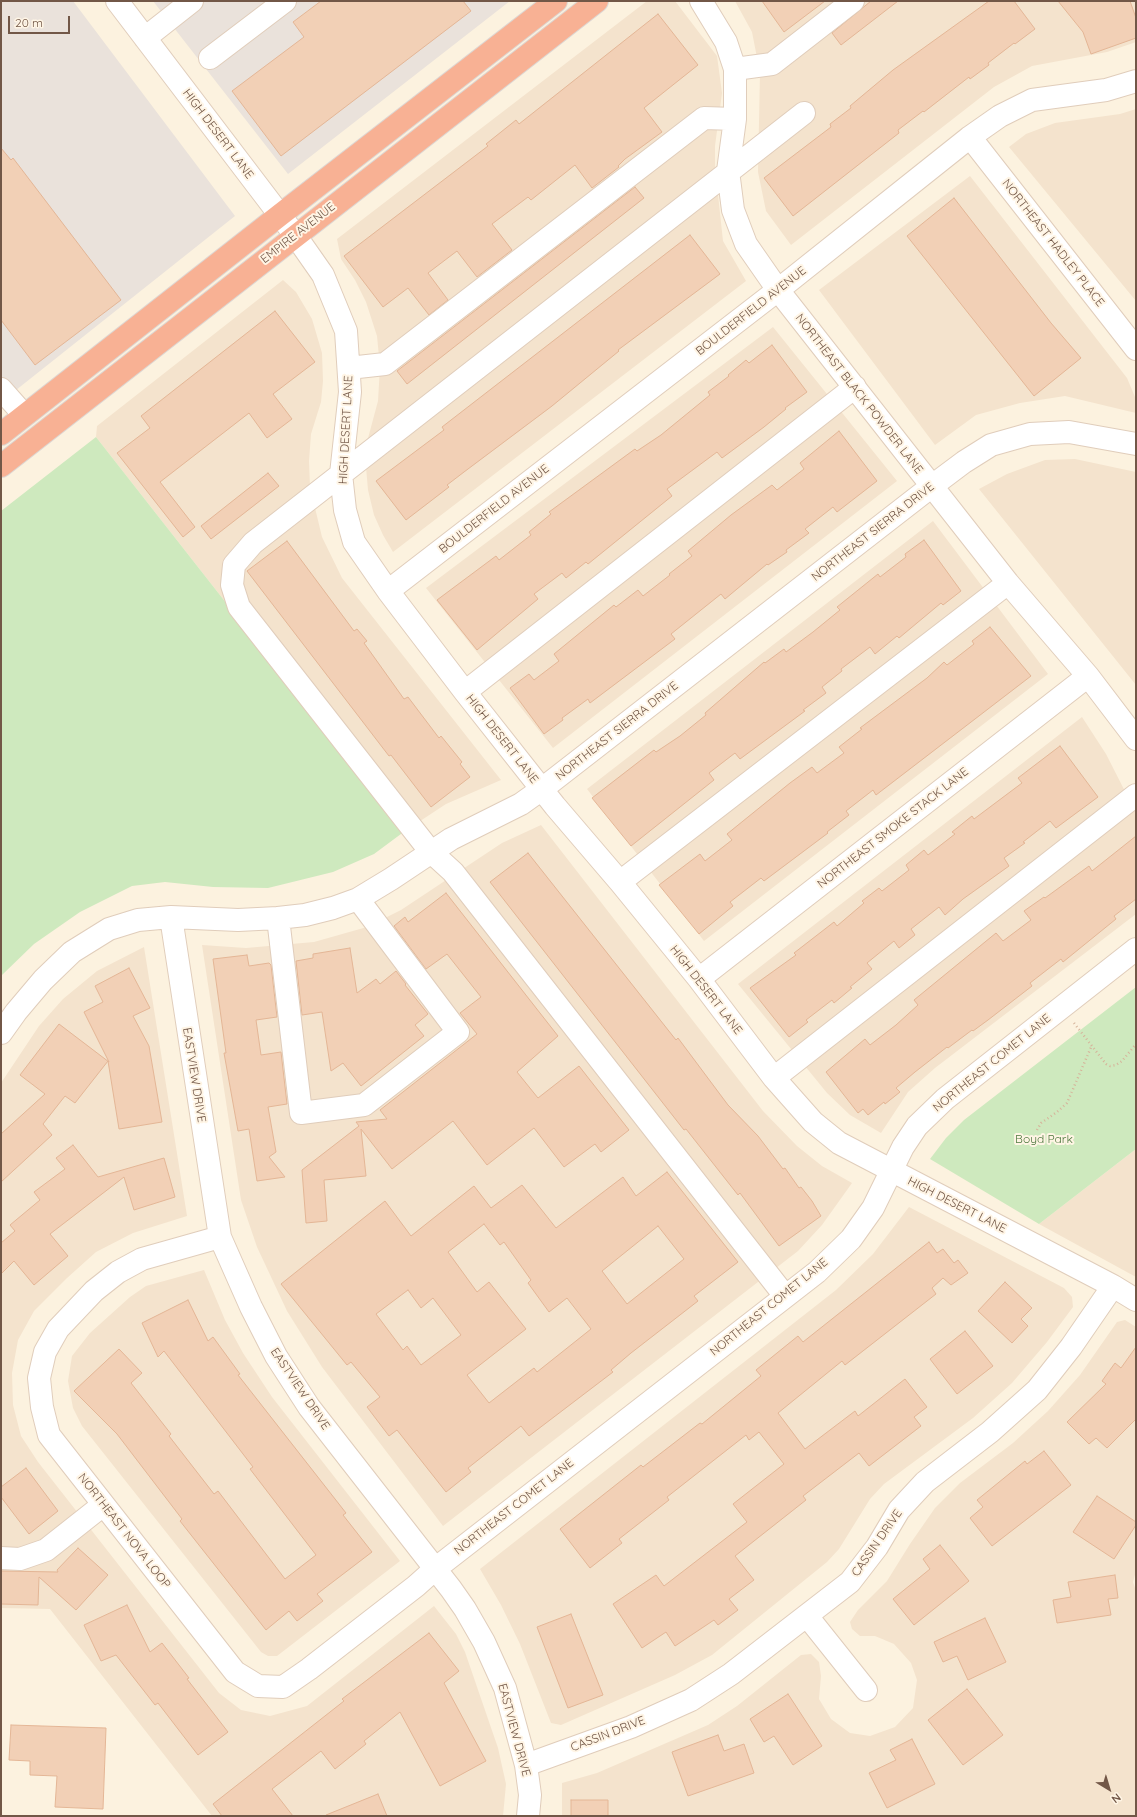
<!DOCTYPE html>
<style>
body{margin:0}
#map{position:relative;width:1137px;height:1817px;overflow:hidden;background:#fcf2df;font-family:Quicksand,sans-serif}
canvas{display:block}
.frame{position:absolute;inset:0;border:2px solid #725747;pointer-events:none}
.north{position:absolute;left:1089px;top:1769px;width:40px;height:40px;-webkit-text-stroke:3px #fff5e5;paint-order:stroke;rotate:142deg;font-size:11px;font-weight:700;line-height:16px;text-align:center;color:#725747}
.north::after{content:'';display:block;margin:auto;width:14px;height:18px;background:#725747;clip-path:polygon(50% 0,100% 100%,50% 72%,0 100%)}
.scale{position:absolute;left:8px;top:16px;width:62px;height:18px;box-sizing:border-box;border:2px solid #725747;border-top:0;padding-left:5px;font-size:12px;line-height:14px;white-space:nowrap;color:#725747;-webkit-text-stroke:3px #fff5e5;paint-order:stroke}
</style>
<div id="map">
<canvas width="1137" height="1817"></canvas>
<div class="frame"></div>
<div class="north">N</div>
<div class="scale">20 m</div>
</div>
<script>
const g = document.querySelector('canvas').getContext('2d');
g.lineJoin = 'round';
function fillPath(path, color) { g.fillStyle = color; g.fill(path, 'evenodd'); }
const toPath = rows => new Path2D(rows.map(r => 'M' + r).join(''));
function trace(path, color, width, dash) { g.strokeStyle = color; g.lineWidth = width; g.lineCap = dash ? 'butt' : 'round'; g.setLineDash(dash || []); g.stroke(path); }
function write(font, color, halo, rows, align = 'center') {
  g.font = font + ' Quicksand,sans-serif'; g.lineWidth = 4; g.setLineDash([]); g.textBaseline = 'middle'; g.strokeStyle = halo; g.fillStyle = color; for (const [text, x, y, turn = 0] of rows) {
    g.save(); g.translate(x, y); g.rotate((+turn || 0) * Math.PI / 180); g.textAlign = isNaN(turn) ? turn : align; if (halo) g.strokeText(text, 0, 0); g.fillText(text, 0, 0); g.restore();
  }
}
fillPath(toPath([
 [647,1,675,1,717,56,722,93,715,146,715,167,723,241,746,281,393,552,383,535,374,515,368,490,366,467,367,442,378,401,380,367,377,336,366,302,355,280,341,259,337,239],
 [735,1,1136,1,1136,42,1107,52,1032,66,994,87,791,245,766,211,758,172,760,73,752,32],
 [1136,109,1136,301,1009,147,1026,134,1055,123,1120,114],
 [970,176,1127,378,1135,397,1136,413,1065,396,1020,403,976,415,935,445,819,290],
 [283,280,296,292,312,319,322,353,323,381,321,402,311,434,309,461,310,487,322,537,342,578,501,780,446,804,405,831,96,437,97,426],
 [773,327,897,481,553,748,426,588],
 [1075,459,1136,472,1136,685,979,489,1007,474,1045,460],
 [933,521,1048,674,704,941,587,789],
 [1082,717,1106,754,1136,813,1136,914,935,1068,908,1092,881,1133,850,1115,827,1093,738,984],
 [541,825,763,1111,797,1146,822,1166,852,1183,822,1225,798,1251,443,1526,322,1367,287,1311,257,1247,241,1200,202,945,246,948,314,942,367,927,401,910,502,843],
 [144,947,187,1216,133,1233,96,1252,67,1278,34,1311,18,1340,12,1373,13,1405,21,1436,38,1462,219,1693,241,1710,270,1716,307,1706,434,1606,456,1634,465,1652,498,1748,506,1784,503,1816,212,1816,50,1609,1,1608,1,1083,39,1026,63,999,97,971],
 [1136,1149,1136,1277,1039,1224],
 [909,1207,1064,1288,1072,1297,1073,1307,1047,1342,1012,1383,973,1418,884,1484,870,1499,839,1549,827,1562,712,1655,675,1675,561,1725,551,1723,520,1644,501,1605,480,1569,836,1290,873,1254],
 [204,1270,225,1320,243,1353,272,1397,400,1561,277,1656,268,1656,261,1652,82,1426,73,1408,68,1381,72,1356,90,1333,130,1297,146,1286],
 [1125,1320,1136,1327,1136,1571,1133,1582,1136,1591,1136,1816,562,1816,562,1783,597,1773,708,1725,737,1706,801,1655,811,1654,819,1662,821,1676,819,1699,831,1719,850,1733,870,1736,895,1727,913,1708,917,1680,911,1663,894,1644,875,1636,860,1636,852,1629,850,1622,858,1610,887,1581,910,1544,935,1508,960,1483,1013,1443,1048,1411,1080,1375,1117,1322]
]), '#f4e3cd');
fillPath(toPath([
 [1,1,73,1,235,216,1,402],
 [153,1,510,1,288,174]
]), '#eae2db');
fillPath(toPath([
 [96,437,405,831,374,854,333,872,268,888,213,887,165,882,132,886,80,912,34,944,1,976,1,511],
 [1136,987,1136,1149,1039,1224,930,1159,946,1138,964,1120]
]), '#cee9be');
const building = toPath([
 [321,1,463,1,471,11,281,156,232,91,304,37,293,22,321,1],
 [762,1,825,1,784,32,762,1],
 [871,1,898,1,841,45,832,33,871,1],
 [989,1,1014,1,1035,29,1015,44,1014,43,988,63,989,65,970,79,969,77,924,112,923,111,898,130,899,133,793,216,764,178,831,127,830,124,851,108,850,106,893,70,989,1],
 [1058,1,1130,1,1136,18,1136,38,1091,54,1083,32,1058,1],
 [658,14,698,65,644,108,662,132,625,159,618,166,619,167,592,188,575,165,531,200,528,197,492,224,512,250,477,277,457,251,428,273,448,300,429,315,408,288,383,307,344,256,488,146,486,144,516,120,519,124,658,14],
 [1,148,11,160,13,158,121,300,35,365,1,320,1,148],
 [635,187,644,198,407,384,397,371,635,187],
 [954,198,1051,323,1081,358,1034,396,907,236,954,198],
 [690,235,720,274,618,350,619,351,552,406,464,472,447,485,449,487,406,520,376,481,444,430,442,427,690,235],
 [275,311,315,362,273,394,292,419,267,438,249,413,160,482,195,527,183,537,117,453,150,428,141,416,275,311],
 [772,345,807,392,785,408,786,409,764,427,722,458,717,452,667,489,672,496,588,564,586,562,566,578,562,573,534,594,538,599,477,650,437,600,496,556,499,560,531,535,529,532,551,514,549,512,635,449,637,451,661,435,710,395,708,392,729,376,728,375,746,360,749,363,772,345],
 [839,431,877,481,837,512,833,507,805,529,809,533,786,550,787,552,768,565,767,564,725,599,721,594,671,634,675,639,590,703,588,699,562,718,563,720,544,734,510,688,529,674,534,680,559,661,554,654,614,605,616,607,638,590,643,596,670,575,669,574,692,556,688,551,731,515,772,485,777,490,804,469,800,463,839,431],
 [268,473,279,486,211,539,201,526,268,473],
 [924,540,961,591,943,605,941,603,899,638,897,636,875,654,870,647,841,669,842,671,822,687,826,693,803,710,805,711,740,759,735,753,709,773,714,780,631,846,592,798,654,750,656,752,680,736,706,715,705,713,764,662,765,663,784,649,786,652,813,632,840,610,837,607,878,574,880,577,906,557,905,554,924,540],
 [287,541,354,631,357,629,367,641,364,643,404,699,408,697,439,738,441,736,462,762,460,764,470,777,431,807,391,755,389,756,247,571,287,541],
 [990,627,1031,676,876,795,873,790,846,811,849,815,827,832,828,833,764,881,761,878,730,902,733,906,699,934,659,885,700,854,705,861,732,840,727,834,790,783,812,767,817,773,844,753,839,747,862,729,860,728,927,678,944,662,947,665,974,644,972,641,990,627],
 [1060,746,1098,797,1056,828,1050,821,1023,842,1025,843,1004,858,1009,866,963,899,945,915,939,907,911,929,915,935,899,948,894,941,867,963,872,969,850,987,852,988,834,1003,832,1000,806,1020,808,1022,789,1037,750,988,796,955,794,953,834,922,837,926,864,903,862,901,879,888,882,891,909,870,906,865,924,850,928,855,955,834,952,832,972,816,974,819,1022,783,1018,778,1060,746],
 [1136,836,1136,899,1114,916,1116,919,1063,962,1061,959,1030,983,1032,986,988,1020,973,1031,972,1030,948,1048,947,1047,915,1072,896,1088,900,1092,885,1104,884,1102,868,1115,863,1109,858,1113,826,1072,865,1039,870,1045,896,1025,918,1005,914,1000,996,933,1003,941,1031,920,1024,911,1044,897,1045,898,1089,866,1092,871,1136,836],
 [528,853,676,1040,678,1038,728,1105,758,1136,783,1169,785,1168,799,1188,801,1187,812,1201,821,1216,779,1246,740,1193,738,1195,686,1129,684,1130,490,882,528,853],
 [446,893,558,1036,517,1072,538,1098,579,1066,629,1130,601,1152,595,1144,564,1167,534,1128,487,1165,453,1121,392,1169,361,1129,366,1176,324,1180,327,1221,306,1223,302,1170,359,1126,356,1122,387,1119,380,1110,477,1034,460,1013,481,997,447,954,426,969,394,926,405,917,408,922,446,893],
 [350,948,357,993,376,979,380,984,396,971,406,984,405,985,428,1014,415,1025,424,1036,361,1086,343,1063,331,1071,322,1012,302,1015,296,961,313,958,313,954,350,948],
 [247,955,249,966,269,963,271,965,277,1017,256,1020,261,1055,281,1052,287,1104,268,1107,276,1152,269,1157,285,1177,257,1181,249,1129,238,1131,224,1053,226,1053,213,959,247,955],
 [129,968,150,1008,133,1016,149,1046,162,1122,119,1129,108,1061,75,1103,65,1096,43,1124,52,1135,1,1182,1,1134,45,1094,20,1075,59,1024,109,1062,84,1012,103,1002,95,986,129,968],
 [73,1145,98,1177,164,1158,175,1197,134,1210,124,1177,50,1234,68,1256,34,1285,14,1261,1,1274,1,1243,15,1231,10,1225,40,1200,34,1192,65,1169,56,1158,73,1145],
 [667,1172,738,1262,694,1296,698,1301,631,1353,611,1370,613,1372,529,1436,521,1426,468,1468,471,1472,446,1492,397,1430,389,1436,367,1407,380,1397,351,1362,347,1365,281,1284,385,1201,411,1236,474,1186,491,1208,522,1185,556,1228,623,1177,636,1196,667,1172],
 [484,1224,500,1245,504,1242,531,1280,528,1283,549,1312,567,1298,591,1329,537,1372,534,1368,489,1403,467,1375,526,1329,489,1282,477,1292,448,1252,484,1224],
 [658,1226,684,1259,627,1304,602,1271,658,1226],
 [408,1290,421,1308,433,1298,461,1335,421,1365,407,1346,403,1350,376,1314,408,1290],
 [929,1242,937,1253,943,1249,954,1263,958,1260,968,1273,951,1285,943,1278,932,1288,936,1294,845,1365,842,1361,778,1413,805,1449,855,1411,858,1416,905,1379,927,1407,914,1417,921,1426,869,1466,859,1453,803,1496,806,1500,735,1556,754,1580,729,1599,738,1610,718,1625,714,1620,675,1646,666,1632,642,1648,613,1604,656,1575,664,1586,747,1522,733,1504,784,1464,759,1432,749,1440,746,1435,667,1497,669,1500,619,1539,622,1543,590,1568,560,1529,641,1465,643,1467,700,1423,702,1424,761,1376,756,1370,798,1336,803,1342,929,1242],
 [1005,1282,1032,1308,1021,1319,1028,1326,1012,1343,978,1311,1005,1282],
 [188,1300,208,1341,213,1337,240,1374,238,1375,346,1513,343,1515,372,1552,317,1594,323,1601,297,1621,289,1611,266,1630,180,1521,182,1519,117,1434,74,1391,119,1349,142,1373,131,1383,171,1434,169,1436,214,1494,218,1491,285,1579,316,1555,250,1469,253,1467,164,1351,158,1357,142,1323,188,1300],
 [965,1331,993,1366,957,1394,930,1359,965,1331],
 [1136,1347,1136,1419,1107,1448,1096,1438,1089,1444,1067,1422,1106,1384,1102,1381,1115,1363,1121,1368,1136,1347],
 [1044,1451,1071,1485,992,1546,970,1518,983,1507,977,1500,1025,1461,1027,1464,1044,1451],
 [26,1468,58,1511,29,1534,1,1497,1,1487,26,1468],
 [1097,1496,1136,1522,1136,1525,1114,1559,1073,1532,1097,1496],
 [940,1545,969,1581,914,1625,893,1599,930,1569,923,1559,940,1545],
 [78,1548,108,1575,76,1610,39,1577,38,1605,1,1604,1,1571,58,1572,57,1570,78,1548],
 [1115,1575,1118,1598,1108,1599,1111,1615,1057,1623,1053,1600,1071,1597,1068,1582,1115,1575],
 [127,1605,150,1652,162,1643,189,1678,187,1679,228,1732,198,1755,158,1703,155,1705,116,1655,101,1661,84,1625,127,1605],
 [571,1614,603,1695,568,1708,537,1627,571,1614],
 [985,1618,1006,1662,968,1680,957,1656,943,1662,934,1642,985,1618],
 [429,1633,459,1671,444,1683,486,1761,440,1786,400,1712,364,1741,366,1744,335,1769,321,1751,272,1789,293,1816,222,1816,213,1804,344,1701,342,1699,429,1633],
 [967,1689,1003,1735,963,1765,928,1720,967,1689],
 [788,1694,822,1746,793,1765,774,1736,764,1742,750,1719,788,1694],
 [11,1725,106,1728,103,1809,55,1807,57,1776,30,1775,30,1761,9,1760,11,1725],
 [718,1735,724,1751,744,1744,754,1773,688,1796,672,1752,718,1735],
 [912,1739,935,1784,887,1808,869,1773,896,1760,890,1750,912,1739],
 [378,1794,387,1816,326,1816,326,1815,378,1794],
 [571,1800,608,1800,608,1816,571,1816,571,1800]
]);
fillPath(building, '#f2d0b6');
trace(building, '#e4b696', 1);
const minor = toPath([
 [117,1,295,235,323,275,346,331,350,392,341,474,345,510,354,542,388,591,465,692,555,806,620,882,699,979,774,1078,813,1122,839,1143,1113,1286,1136,1300],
 [701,1,726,42,735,69,735,119,728,171,733,210,746,244,778,290,1008,583,1088,676,1136,739],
 [145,38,192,1],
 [210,58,285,1],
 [735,69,772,64,853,1],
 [970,137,1136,349],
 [349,368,385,364,704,118,735,119],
 [1,389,24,415],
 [388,591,778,290,970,137,1000,116,1032,100,1106,90,1136,81],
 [465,692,855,387],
 [620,882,1008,583],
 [171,917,220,1237,251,1307,276,1356,309,1407,451,1589,465,1609,484,1642,505,1688,526,1765,530,1795,528,1816],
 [278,918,301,1113,364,1105,458,1032,358,899],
 [699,979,1088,676],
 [1,1033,16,1012,43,980,72,952,109,929,138,920,171,917,238,920,278,918,305,915,333,908,358,899,391,879,451,839,521,804,542,789,932,486,964,462,991,445,1030,434,1069,432,1136,444],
 [774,1078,1136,795],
 [220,1237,142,1259,118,1272,94,1291,58,1329,45,1352,39,1378,42,1407,49,1435,235,1672,258,1686,283,1687,309,1669,416,1586,435,1569,817,1272,851,1239,873,1208,903,1147,917,1126,945,1099,1136,949],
 [785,1296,453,872,430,851,239,607,232,585,234,565,253,543,804,113],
 [1,1558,20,1559,46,1550,103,1505],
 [807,1616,866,1690],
 [526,1765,631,1727,691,1700,731,1674,850,1582,877,1547,899,1510,925,1482,990,1432,1037,1390,1071,1347,1113,1286]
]);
const highway = toPath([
 [1,434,280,215,556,1],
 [1,466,597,1]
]);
trace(minor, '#e0cdbb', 24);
trace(highway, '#ddd7d3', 24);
trace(toPath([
 [1074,1023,1106,1064,1110,1066,1116,1065,1122,1061,1136,1044],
 [1037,1130,1041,1123,1057,1112,1067,1103,1092,1045]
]), '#d6b39a', 2.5, [1, 3]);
trace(minor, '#fff', 22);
trace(highway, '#f8b194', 22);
write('12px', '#725747', '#fff5e5', [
 ["HIGH DESERT LANE",218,134,53],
 ["EMPIRE AVENUE",298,233,-38],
 ["NORTHEAST HADLEY PLACE",1053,243,52],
 ["BOULDERFIELD AVENUE",751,311,-38],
 ["NORTHEAST BLACK POWDER LANE",859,394,52],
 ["HIGH DESERT LANE",346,430,-87],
 ["BOULDERFIELD AVENUE",494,509,-38],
 ["NORTHEAST SIERRA DRIVE",873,532,-38],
 ["NORTHEAST SIERRA DRIVE",617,731,-38],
 ["HIGH DESERT LANE",502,739,52],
 ["NORTHEAST SMOKE STACK LANE",893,828,-38],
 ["HIGH DESERT LANE",706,990,52],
 ["NORTHEAST COMET LANE",992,1063,-39],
 ["EASTVIEW DRIVE",194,1075,81],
 ["HIGH DESERT LANE",957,1205,27],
 ["NORTHEAST COMET LANE",769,1307,-39],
 ["EASTVIEW DRIVE",300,1389,56],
 ["NORTHEAST COMET LANE",514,1507,-38],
 ["NORTHEAST NOVA LOOP",124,1531,52],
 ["CASSIN DRIVE",877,1543,-55],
 ["EASTVIEW DRIVE",514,1730,75],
 ["CASSIN DRIVE",608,1734,-21]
]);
write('12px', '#4e783f', '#fff5e5', [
 ["Boyd Park",1044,1139]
]);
</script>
